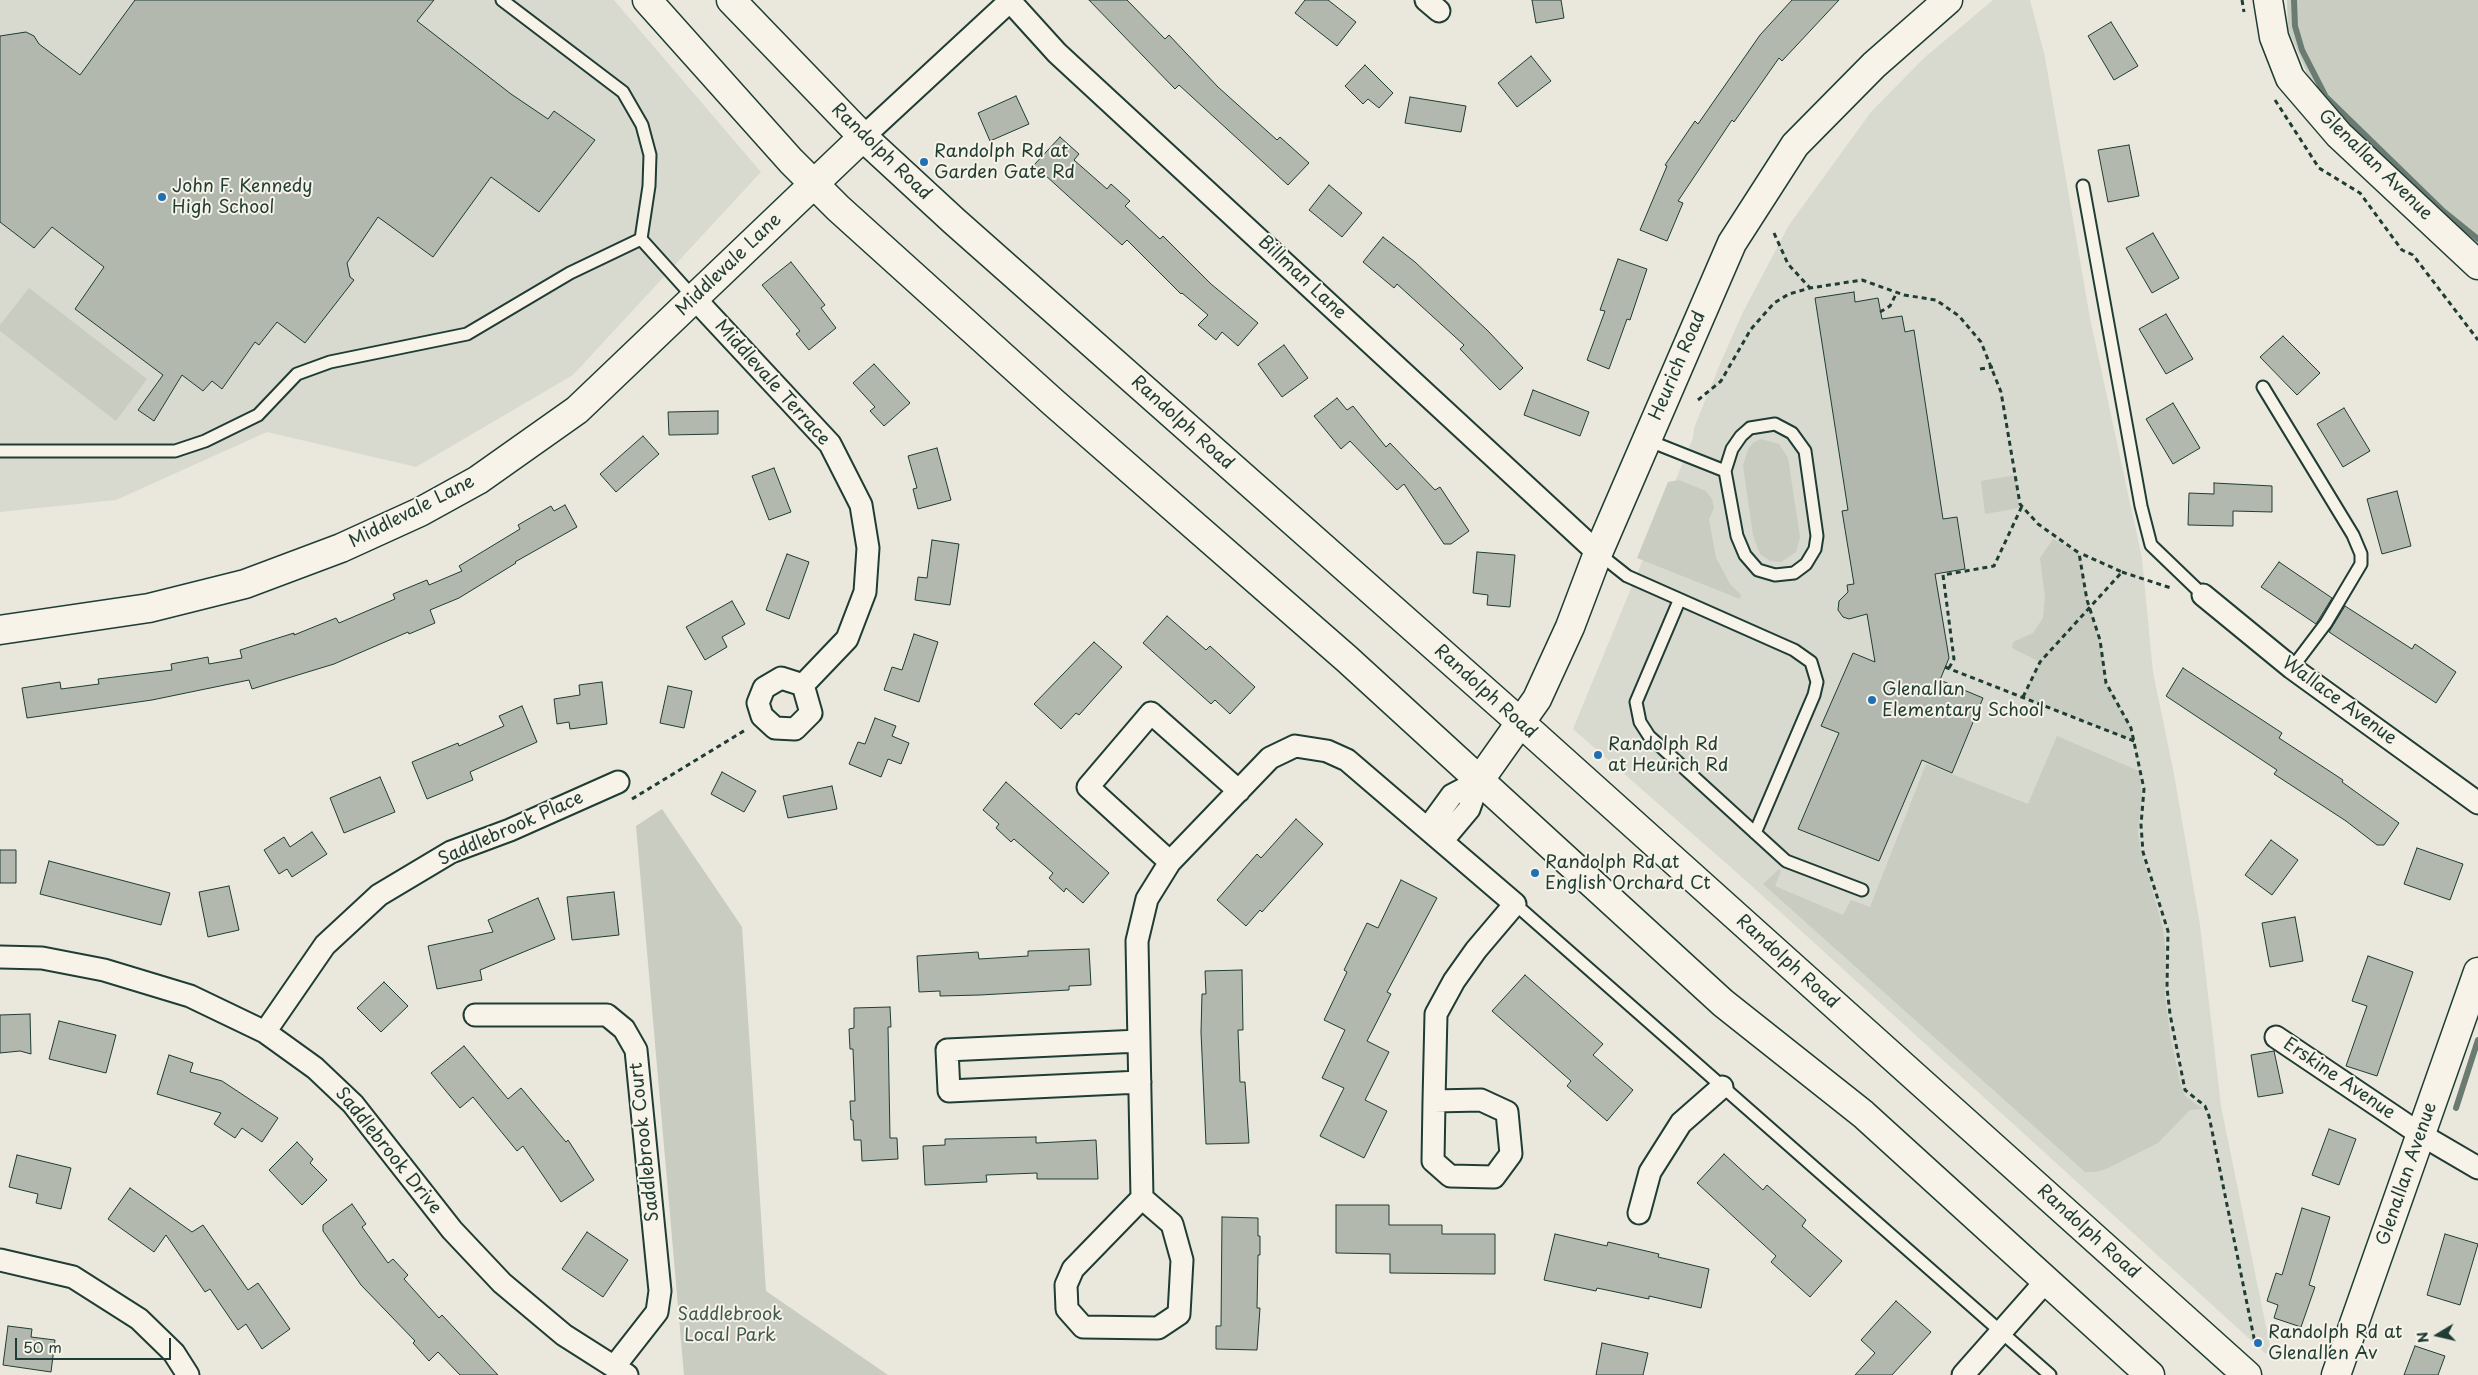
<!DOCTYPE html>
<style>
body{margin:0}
#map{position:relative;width:2478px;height:1375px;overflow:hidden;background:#eae8dd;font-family:"Playpen Sans",sans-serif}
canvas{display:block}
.north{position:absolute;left:2413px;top:1310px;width:50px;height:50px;-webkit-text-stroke:4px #f7f3e8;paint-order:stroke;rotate:261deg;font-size:14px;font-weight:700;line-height:20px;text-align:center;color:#1f3d34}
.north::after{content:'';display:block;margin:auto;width:18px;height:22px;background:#1f3d34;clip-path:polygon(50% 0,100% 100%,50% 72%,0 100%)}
.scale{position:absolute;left:15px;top:1338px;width:156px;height:22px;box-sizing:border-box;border:2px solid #1f3d34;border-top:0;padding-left:6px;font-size:15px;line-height:18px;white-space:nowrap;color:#1f3d34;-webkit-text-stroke:4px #f7f3e8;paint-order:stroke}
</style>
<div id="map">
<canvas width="2478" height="1375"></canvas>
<div class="north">N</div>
<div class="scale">50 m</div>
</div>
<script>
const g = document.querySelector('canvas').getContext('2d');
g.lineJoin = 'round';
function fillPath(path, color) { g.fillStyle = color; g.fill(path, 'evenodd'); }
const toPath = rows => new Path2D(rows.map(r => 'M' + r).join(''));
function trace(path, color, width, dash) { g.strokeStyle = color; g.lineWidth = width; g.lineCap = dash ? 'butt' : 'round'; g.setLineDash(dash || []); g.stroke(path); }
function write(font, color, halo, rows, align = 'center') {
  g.font = font + ' "Playpen Sans",sans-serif'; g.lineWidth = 4; g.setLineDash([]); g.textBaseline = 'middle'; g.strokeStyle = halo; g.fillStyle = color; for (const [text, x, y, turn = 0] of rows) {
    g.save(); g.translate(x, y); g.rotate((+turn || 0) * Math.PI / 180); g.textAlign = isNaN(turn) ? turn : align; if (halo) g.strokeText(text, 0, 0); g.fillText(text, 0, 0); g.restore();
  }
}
fillPath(toPath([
 [0,0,614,0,761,172,573,375,416,467,267,432,116,500,0,512],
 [1993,0,2030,0,2045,57,2090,318,2142,558,2153,672,2174,774,2200,925,2221,1106,2270,1346,2266,1354,1744,879,1573,729,1693,438,1694,428,1720,364,1743,312,1789,225,1871,112,1924,58]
]), '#d9dacf');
fillPath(toPath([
 [2287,0,2478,0,2478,251,2317,97,2288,29],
 [29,288,147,379,116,421,0,331,0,325],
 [1761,439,1779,444,1788,458,1800,537,1796,552,1781,562,1770,561,1760,554,1753,535,1743,466,1748,449,1754,442],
 [2016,475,2019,508,1985,514,1981,481],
 [1679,480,1706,491,1712,499,1714,508,1709,519,1716,558,1730,584,1741,595,1740,599,1637,558,1668,482],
 [2053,539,2079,553,2087,600,2100,640,2106,683,2131,728,2134,741,2023,697,2040,662,2012,648,2013,642,2033,633,2043,618,2045,597,2040,558],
 [2057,736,2139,771,2142,796,2138,833,2141,851,2163,928,2166,955,2165,994,2170,1034,2180,1082,2185,1096,2203,1109,2190,1110,2158,1143,2106,1169,2096,1172,2085,1172,1763,884,1779,869,1781,871,1775,886,1843,915,1851,900,1870,907,1926,764,2028,804],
 [662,809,742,927,766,1291,888,1375,684,1375,636,826]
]), '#c8ccc1');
trace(toPath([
 [2294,0,2295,26,2302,50,2326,97,2442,210,2478,239],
 [2456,1108,2478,1040]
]), '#6a7c72', 6);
const building = toPath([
 [135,0,434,0,417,21,511,94,548,119,554,111,595,140,539,212,491,177,433,257,378,217,347,263,350,277,354,280,305,343,277,322,259,345,255,342,222,389,212,381,203,391,182,375,154,421,138,410,163,375,75,309,104,267,52,227,34,248,0,222,0,36,26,32,34,36,39,44,80,75,135,0],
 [1089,0,1127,0,1165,39,1169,35,1218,87,1277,140,1280,137,1309,163,1288,185,1179,85,1175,89,1089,0],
 [1305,0,1328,0,1356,22,1337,46,1295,13,1305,0],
 [1532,0,1561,0,1564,18,1536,23,1532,0],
 [1792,0,1839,0,1782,61,1779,58,1734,122,1732,120,1678,201,1683,203,1667,241,1640,230,1667,166,1665,165,1695,121,1698,124,1760,35,1792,0],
 [2111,22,2138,66,2114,80,2088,36,2111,22],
 [1531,56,1551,81,1517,107,1498,83,1531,56],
 [1365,65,1393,93,1379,108,1368,99,1363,104,1345,86,1365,65],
 [1016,96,1029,124,990,141,978,113,1016,96],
 [1410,97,1466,106,1461,132,1405,123,1410,97],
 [1060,137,1079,154,1074,160,1107,189,1111,184,1130,201,1125,206,1160,239,1163,236,1211,284,1258,323,1238,346,1222,332,1216,340,1198,325,1208,315,1182,293,1181,294,1127,240,1122,245,1034,165,1060,137],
 [2129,145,2139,196,2108,202,2098,150,2129,145],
 [1329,185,1362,213,1342,237,1309,210,1329,185],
 [2153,233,2179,278,2152,293,2126,248,2153,233],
 [1383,237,1415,262,1488,331,1523,368,1500,390,1460,349,1464,345,1397,284,1394,288,1363,262,1383,237],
 [1618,259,1647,269,1630,320,1627,319,1609,369,1587,360,1605,311,1600,310,1618,259],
 [791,262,825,305,821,308,836,328,809,350,796,334,800,331,762,285,791,262],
 [1854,292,1855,302,1878,298,1882,319,1902,316,1905,332,1914,330,1943,519,1957,517,1965,569,1935,574,1949,658,1940,680,1983,698,1952,773,1922,760,1879,861,1798,829,1839,733,1821,726,1853,653,1875,662,1867,614,1849,619,1843,617,1838,610,1839,601,1848,592,1847,585,1854,584,1842,511,1848,510,1815,298,1854,292],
 [2166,314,2193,359,2166,374,2139,329,2166,314],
 [2283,336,2320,373,2297,395,2260,357,2283,336],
 [1284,345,1308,378,1282,397,1258,364,1284,345],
 [874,364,910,403,884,426,870,411,875,407,853,383,874,364],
 [1533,390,1589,412,1580,436,1524,415,1533,390],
 [1337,398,1347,410,1353,406,1386,447,1390,443,1435,490,1440,487,1469,531,1451,544,1444,544,1404,484,1397,490,1350,441,1341,449,1314,416,1337,398],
 [2173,403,2200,448,2173,464,2146,419,2173,403],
 [2344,408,2370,451,2343,467,2317,424,2344,408],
 [718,411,718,434,669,435,668,412,718,411],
 [643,436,659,454,616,492,600,474,643,436],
 [937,448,951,500,918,509,913,489,917,488,908,456,937,448],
 [774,468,791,512,769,520,752,476,774,468],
 [2214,483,2272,486,2272,512,2233,511,2233,526,2188,525,2189,493,2214,494,2214,483],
 [2397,491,2411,546,2382,554,2367,499,2397,491],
 [565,505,577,527,515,562,516,563,459,598,430,610,435,623,409,634,408,632,334,664,252,689,249,680,152,700,27,718,22,688,60,682,61,689,99,684,98,679,172,670,171,664,208,657,209,664,242,658,240,650,294,633,294,635,336,618,339,623,395,599,393,594,427,580,429,585,462,571,459,566,520,529,518,525,551,506,554,511,565,505],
 [932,540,959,544,950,605,915,600,918,577,927,578,932,540],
 [1477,552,1515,555,1510,607,1487,605,1488,595,1473,593,1477,552],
 [787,554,809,562,789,619,766,610,787,554],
 [2279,562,2332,598,2316,624,2261,587,2279,562],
 [732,601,745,624,722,637,727,647,705,660,686,627,732,601],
 [2345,606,2412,649,2415,644,2456,672,2436,703,2329,632,2345,606],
 [1167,616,1206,650,1210,646,1255,687,1230,714,1215,700,1211,704,1143,643,1167,616],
 [914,634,938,642,919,702,884,690,892,667,902,670,914,634],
 [1094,642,1122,667,1079,715,1076,713,1061,729,1034,704,1094,642],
 [2183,668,2282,733,2279,738,2343,780,2342,782,2399,823,2384,845,2377,845,2346,821,2274,774,2277,770,2166,696,2183,668],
 [602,682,607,724,570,729,569,722,557,724,554,699,580,695,579,685,602,682],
 [668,686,692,691,684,728,660,723,668,686],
 [522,706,537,742,470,772,473,780,427,799,412,762,458,743,459,746,504,726,499,716,522,706],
 [875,718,896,726,892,736,909,743,901,764,888,759,881,777,849,764,858,742,865,744,875,718],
 [722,772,756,791,744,812,711,794,722,772],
 [380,777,395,812,344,833,330,798,380,777],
 [1006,782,1109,873,1083,903,1066,888,1064,892,1049,878,1053,873,1014,839,1011,842,996,828,999,824,983,810,1006,782],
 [832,786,837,809,788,818,783,796,832,786],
 [1296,819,1323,844,1262,912,1260,910,1246,926,1217,900,1257,854,1261,858,1296,819],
 [312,832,327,854,292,877,287,869,279,874,264,850,284,837,290,847,312,832],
 [2271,840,2298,860,2272,895,2245,875,2271,840],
 [2417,848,2463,864,2450,900,2404,884,2417,848],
 [0,850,16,850,16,883,0,883,0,850],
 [49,861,170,893,161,925,40,894,49,861],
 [1401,880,1437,898,1387,992,1391,994,1367,1041,1389,1052,1365,1100,1387,1111,1364,1158,1320,1136,1344,1088,1322,1078,1345,1030,1324,1020,1347,972,1344,970,1367,923,1378,928,1401,880],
 [229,886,239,930,208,937,199,892,229,886],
 [614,892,619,935,572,940,567,897,614,892],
 [538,898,555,939,480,970,482,980,437,989,428,946,493,932,488,920,538,898],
 [2295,917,2303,961,2270,967,2262,923,2295,917],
 [1089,949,1091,985,1069,986,1069,990,980,995,940,996,940,991,919,992,917,956,978,952,979,959,1028,956,1028,951,1089,949],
 [2368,956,2413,972,2377,1076,2346,1066,2367,1006,2352,1001,2368,956],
 [1242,970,1243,1030,1238,1030,1240,1082,1245,1082,1249,1143,1206,1144,1201,1032,1202,994,1206,994,1205,971,1242,970],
 [1525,975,1603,1044,1593,1055,1633,1090,1607,1121,1567,1086,1571,1081,1492,1011,1525,975],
 [384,982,408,1006,381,1032,357,1008,384,982],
 [890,1007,891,1027,888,1027,890,1138,897,1138,898,1159,862,1161,861,1140,854,1140,853,1120,851,1120,850,1101,855,1101,853,1049,850,1049,849,1029,854,1028,854,1008,890,1007],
 [30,1014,31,1054,20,1051,0,1053,0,1015,30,1014],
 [59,1021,116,1035,106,1073,49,1059,59,1021],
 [464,1046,508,1099,521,1088,566,1142,568,1140,594,1180,561,1202,523,1146,517,1151,473,1097,460,1108,431,1073,464,1046],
 [2274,1051,2283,1093,2258,1097,2251,1055,2274,1051],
 [169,1055,193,1063,190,1072,222,1081,278,1118,262,1142,242,1128,235,1138,214,1124,221,1113,157,1094,169,1055],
 [2329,1129,2356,1139,2339,1185,2312,1175,2329,1129],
 [1036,1137,1036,1143,1096,1140,1098,1179,1037,1179,1037,1173,986,1175,987,1182,925,1185,923,1146,945,1145,945,1139,1036,1137],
 [297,1142,313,1159,310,1163,327,1180,302,1205,269,1170,297,1142],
 [1724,1154,1763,1190,1767,1185,1806,1220,1802,1226,1842,1261,1810,1297,1771,1262,1776,1256,1697,1183,1724,1154],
 [17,1155,71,1168,61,1209,36,1203,38,1194,9,1187,17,1155],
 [130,1188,192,1232,203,1225,248,1290,258,1283,290,1329,262,1349,246,1324,238,1330,210,1289,205,1292,166,1235,154,1252,108,1219,130,1188],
 [352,1204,366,1224,362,1227,388,1263,393,1259,408,1275,404,1279,439,1318,442,1315,498,1375,460,1375,438,1352,429,1361,413,1343,415,1341,361,1285,323,1231,323,1225,352,1204],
 [1336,1205,1389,1205,1389,1225,1442,1225,1442,1234,1495,1234,1495,1274,1390,1273,1390,1254,1336,1253,1336,1205],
 [2302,1208,2330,1217,2309,1285,2315,1287,2301,1327,2274,1318,2278,1305,2267,1301,2276,1273,2282,1275,2302,1208],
 [1222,1217,1258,1218,1258,1236,1260,1236,1260,1255,1258,1255,1257,1308,1260,1308,1257,1350,1216,1349,1216,1326,1221,1326,1222,1217],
 [587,1232,628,1260,603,1297,562,1269,587,1232],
 [1555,1234,1607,1246,1608,1242,1659,1254,1658,1257,1709,1269,1701,1308,1649,1296,1649,1299,1597,1288,1596,1291,1544,1280,1555,1234],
 [2445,1234,2478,1244,2460,1305,2427,1295,2445,1234],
 [1896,1301,1931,1332,1892,1375,1855,1375,1875,1353,1861,1340,1896,1301],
 [8,1326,32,1329,31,1337,55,1340,51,1372,3,1365,8,1326],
 [1602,1343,1648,1353,1643,1375,1596,1375,1602,1343],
 [2415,1346,2445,1356,2438,1375,2404,1375,2415,1346]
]);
fillPath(building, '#b2b8ae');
trace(building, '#1f3d34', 1);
const lane = toPath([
 [502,0,623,92,642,125,650,155,649,186,641,239],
 [2083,186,2141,506,2151,545,2203,595],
 [641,239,695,299],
 [2263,387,2353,535,2361,554,2361,564,2326,623,2292,668],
 [1775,424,1792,433,1805,451,1817,536,1815,549,1806,564,1794,573,1775,575,1758,570,1745,555,1737,536,1725,471,1732,449,1741,436,1750,428,1775,424],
 [1647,440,1725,471],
 [0,451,175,451,205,441,258,415,297,374,330,362,467,334,570,273,641,239],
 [1598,553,1627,576,1794,650,1811,662,1817,682,1814,695,1755,833],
 [1679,601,1636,702,1640,722,1649,736,1786,861,1862,890],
 [1515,904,2050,1375]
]);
const street = toPath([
 [1009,0,1057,53,1598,553],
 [1426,0,1439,11],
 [863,137,1011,0],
 [695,299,830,444,861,505,868,548,865,592,847,639,803,685,781,678,764,688,758,703,762,716,775,728,795,729,811,713,803,685],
 [2203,595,2292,668,2478,803],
 [1428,828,1452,795,1479,781],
 [1443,840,1469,809,1479,781],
 [1170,862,1088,787,1151,713,1239,791],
 [0,957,42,958,104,970,190,996,265,1032,315,1068,353,1104,452,1230,502,1283,564,1335,627,1375],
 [475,1015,607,1015,624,1029,636,1050,660,1291,657,1312,614,1367],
 [265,1032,325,945,379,895,451,852,510,830,618,782],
 [2276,1037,2420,1134,2478,1168],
 [1139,1041,947,1050,949,1091,1140,1082],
 [1142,1198,1073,1269,1066,1285,1067,1309,1083,1327,1158,1328,1179,1314,1182,1260,1172,1224,1142,1198,1137,941,1147,899,1170,862,1270,758,1295,746,1327,751,1347,760,1515,904,1476,950,1454,981,1436,1014,1434,1101,1433,1161,1450,1176,1494,1177,1511,1154,1507,1112,1481,1100,1434,1101],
 [1639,1213,1650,1172,1681,1123,1722,1087],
 [0,1260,73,1277,139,1319,174,1353,188,1375],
 [1963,1375,2046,1281]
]);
const secondary = toPath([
 [2268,0,2274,37,2290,78,2339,135,2478,265],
 [0,630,149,608,245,584,341,548,420,512,478,480,577,410,863,137],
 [1479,781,1537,699,1570,627,1598,553,1732,243,1795,145,1874,65,1948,0],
 [2336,1375,2478,972]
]);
const primary = toPath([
 [647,0,791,161,838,208,1054,403,1347,659,1723,1003,1863,1114,2150,1375],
 [731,0,863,137,954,221,1521,723,2247,1375]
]);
trace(lane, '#1f3d34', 15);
trace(street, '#1f3d34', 25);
trace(secondary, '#1f3d34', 31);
trace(primary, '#1f3d34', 31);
trace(toPath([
 [2242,0,2244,12],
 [2275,100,2319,168,2360,193,2402,250,2413,255,2478,340],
 [1774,233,1788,264,1810,288],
 [1880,312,1890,306,1897,292],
 [1980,369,1993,367],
 [1698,400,1721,381,1751,329,1774,303,1789,294,1810,288,1862,280,1904,295,1936,300,1959,316,1981,342,2001,392,2020,504,2038,524,2079,553,2087,600,2100,640,2106,683,2131,728,2144,789,2141,825,2143,852,2168,931,2167,988,2170,1014,2185,1090,2205,1106,2209,1116,2255,1343],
 [2122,572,2171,588],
 [1945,667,2134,741],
 [1949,668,1954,659,1943,575,1994,566,2022,506],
 [2023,697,2040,662,2122,572,2080,553],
 [632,799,747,729]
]), '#1f3d34', 3, [5, 4]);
trace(lane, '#f7f3e8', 11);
trace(street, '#f7f3e8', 21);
trace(secondary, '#f7f3e8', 28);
trace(primary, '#f7f3e8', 28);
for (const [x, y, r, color] of [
 [924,162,5,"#1f6fb2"],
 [162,197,5,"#1f6fb2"],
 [1872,700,5,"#1f6fb2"],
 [1598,755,5,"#1f6fb2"],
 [1535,873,5,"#1f6fb2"],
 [2258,1343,5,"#1f6fb2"]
]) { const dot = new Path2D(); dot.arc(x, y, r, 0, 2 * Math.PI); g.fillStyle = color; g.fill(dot); trace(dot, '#f7f3e8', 2); }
write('18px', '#1f3d34', '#f7f3e8', [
 ["Randolph Road",881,152,44],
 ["Glenallan Avenue",2375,165,44],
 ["Middlevale Lane",729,265,-44],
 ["Billman Lane",1302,278,43],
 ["Heurich Road",1678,366,-67],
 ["Middlevale Terrace",772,383,48],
 ["Randolph Road",1182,423,42],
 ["Middlevale Lane",412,512,-27],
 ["Randolph Road",1485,692,42],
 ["Wallace Avenue",2339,701,36],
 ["Saddlebrook Place",511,829,-24],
 ["Randolph Road",1787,962,42],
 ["Erskine Avenue",2339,1079,34],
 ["Saddlebrook Court",645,1142,-96],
 ["Saddlebrook Drive",388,1151,51],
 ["Glenallan Avenue",2407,1174,-71],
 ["Randolph Road",2088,1232,42]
]);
write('18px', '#1f3d34', '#f7f3e8', [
 ["Randolph Rd at",934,152],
 ["Garden Gate Rd",934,173],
 ["John F. Kennedy",172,187],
 ["High School",172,208],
 ["Glenallan",1882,690],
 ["Elementary School",1882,711],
 ["Randolph Rd",1608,745],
 ["at Heurich Rd",1608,766],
 ["Randolph Rd at",1545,863],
 ["English Orchard Ct",1545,884],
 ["Randolph Rd at",2268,1333],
 ["Glenallen Av",2268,1354]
], 'left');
write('18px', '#415a50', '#f7f3e8', [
 ["Saddlebrook",730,1315],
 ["Local Park",730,1336]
]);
</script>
